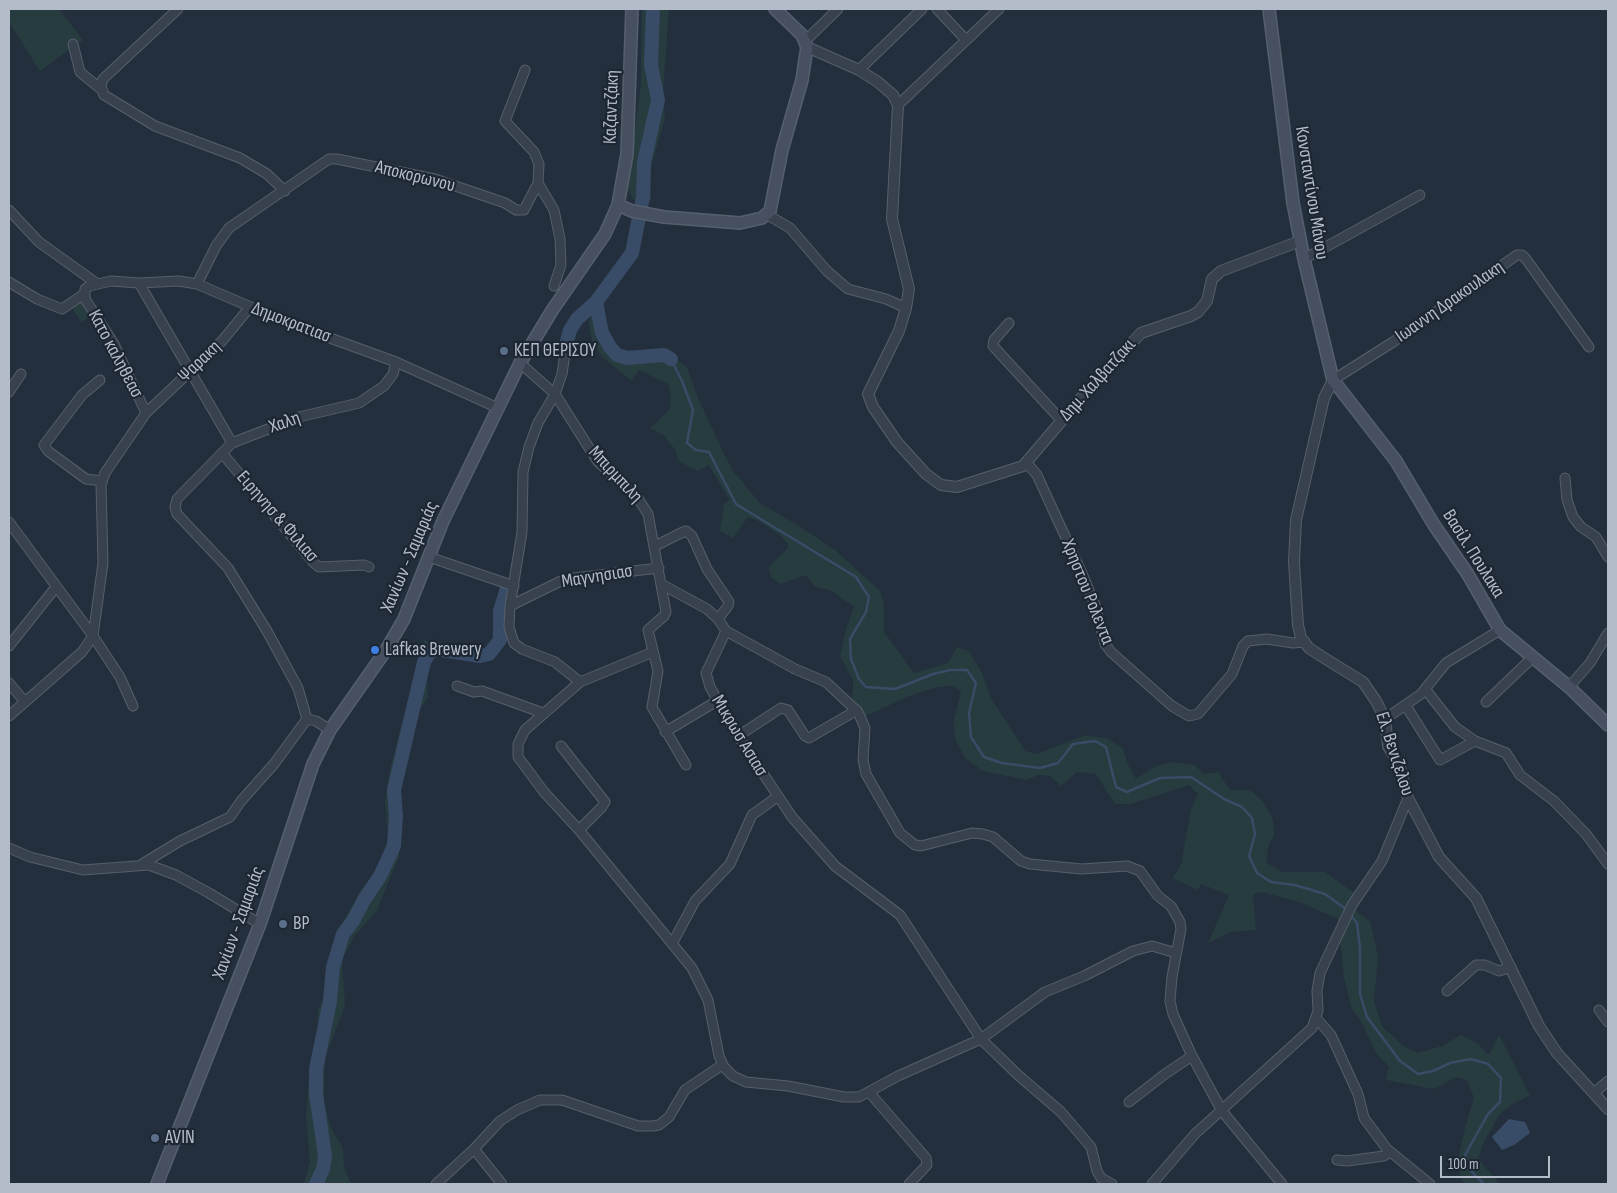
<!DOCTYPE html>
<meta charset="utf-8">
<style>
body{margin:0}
#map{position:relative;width:1617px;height:1193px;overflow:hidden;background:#242f3e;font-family:"Sofia Sans Condensed",sans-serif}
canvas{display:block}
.frame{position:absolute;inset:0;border:10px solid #b4bcc9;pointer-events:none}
.scale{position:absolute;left:1440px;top:1156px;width:110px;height:22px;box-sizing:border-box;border:2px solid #b4bcc9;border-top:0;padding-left:6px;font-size:15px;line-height:18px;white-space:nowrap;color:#b4bcc9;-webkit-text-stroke:4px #1d2633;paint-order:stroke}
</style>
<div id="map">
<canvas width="1617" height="1193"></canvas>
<div class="frame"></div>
<div class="scale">100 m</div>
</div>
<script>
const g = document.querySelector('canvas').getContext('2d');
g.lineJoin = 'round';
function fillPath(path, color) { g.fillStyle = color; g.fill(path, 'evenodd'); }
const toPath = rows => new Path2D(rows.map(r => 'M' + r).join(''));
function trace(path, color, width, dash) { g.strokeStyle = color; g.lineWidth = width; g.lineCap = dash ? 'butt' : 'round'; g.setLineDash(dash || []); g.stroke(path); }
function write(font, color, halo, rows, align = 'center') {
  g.font = font + ' "Sofia Sans Condensed",sans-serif'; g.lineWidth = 4.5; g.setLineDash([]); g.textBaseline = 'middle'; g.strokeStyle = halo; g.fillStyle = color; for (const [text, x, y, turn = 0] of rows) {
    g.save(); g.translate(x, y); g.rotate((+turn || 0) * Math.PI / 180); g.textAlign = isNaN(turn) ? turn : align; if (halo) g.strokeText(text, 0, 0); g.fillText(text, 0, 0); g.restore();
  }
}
fillPath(toPath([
 [9,9,59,9,83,40,40,71,9,22],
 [642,9,669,9,663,93,665,118,651,167,651,201,640,203,634,200,627,189,641,85],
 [600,291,604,304,603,318,606,329,615,347,634,353,664,351,687,367,697,396,725,456,733,471,760,503,799,526,835,550,880,591,884,604,884,632,914,673,948,663,957,647,969,651,982,673,991,698,1025,751,1036,754,1086,735,1106,738,1123,748,1127,763,1136,779,1156,766,1173,762,1194,765,1205,774,1219,772,1222,779,1231,790,1250,790,1263,802,1273,819,1274,835,1268,847,1266,862,1282,872,1325,872,1360,897,1355,910,1370,921,1378,956,1374,1002,1382,1026,1403,1046,1418,1053,1442,1046,1461,1035,1478,1044,1489,1055,1499,1035,1530,1095,1511,1105,1499,1115,1482,1146,1478,1159,1500,1184,1467,1184,1462,1180,1457,1165,1465,1128,1474,1098,1467,1080,1456,1077,1434,1089,1386,1080,1389,1067,1376,1053,1362,1023,1352,1009,1344,978,1338,919,1302,903,1262,892,1253,894,1256,930,1230,932,1208,943,1229,895,1201,884,1198,890,1173,878,1181,864,1191,809,1198,794,1189,785,1131,804,1115,804,1096,774,1077,772,1061,786,1050,776,1038,775,1027,780,983,771,966,759,956,742,953,724,961,692,953,686,937,687,909,696,857,720,850,710,853,693,853,680,840,656,845,632,854,607,832,591,814,586,806,575,780,584,771,577,769,567,788,548,788,544,780,535,757,520,748,517,733,538,720,531,724,504,730,500,709,465,698,471,688,466,678,460,676,451,664,435,650,428,670,409,671,397,668,384,639,370,632,381,602,357,592,341,589,324,591,310,590,301],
 [78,302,83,303,92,314,82,323,72,308],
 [424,639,432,645,461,652,457,657,441,654,431,660,427,673,428,697,417,714,401,780,399,857,376,912,355,935,342,960,345,1006,325,1058,324,1102,331,1128,343,1148,344,1167,351,1184,304,1184,310,1161,306,1117,309,1078,317,1042,318,1010,327,990,327,966,336,936,349,911,361,890,381,864,388,837,385,801,391,765]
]), '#263c3f');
fillPath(toPath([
 [1509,1119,1525,1122,1530,1133,1514,1145,1502,1150,1492,1137]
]), '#394c67');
trace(toPath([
 [671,359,682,381,693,410,687,443,696,450,709,452,736,504,856,577,869,597,866,612,850,639,851,659,859,679,866,687,895,689,933,674,950,670,967,670,976,683,969,713,971,737,984,757,1002,763,1040,768,1058,763,1073,744,1095,741,1106,747,1116,787,1127,792,1160,778,1191,777,1224,799,1242,807,1252,818,1255,834,1249,856,1257,873,1271,882,1295,885,1325,894,1347,910],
 [1350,914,1357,923,1360,948,1360,994,1367,1017,1400,1061,1418,1074,1433,1071,1450,1063,1471,1059,1488,1064,1501,1078,1500,1102,1488,1114,1465,1155,1471,1171,1484,1184]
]), '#394c67', 2.5);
trace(toPath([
 [596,302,602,333,610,347,617,355,627,358,664,355,671,359],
 [566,345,570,330,577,319,596,302,632,253,643,197,644,162,658,100,651,65,653,9],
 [316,1184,323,1169,325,1156,316,1094,316,1069,330,1001,333,967,343,934,353,921,364,900,380,876,394,846,396,816,394,790,424,662,429,653,436,649,480,656,489,654,500,640,500,611,507,588]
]), '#394c67', 14);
const minor = toPath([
 [178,9,103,79,101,86,104,95,155,126,240,158,267,174,285,191],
 [937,9,966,40],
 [805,41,838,9],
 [73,44,80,72,102,90],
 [859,70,922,9],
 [898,105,999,9],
 [538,183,554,210,560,239,561,265,554,286],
 [9,210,39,242,96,283],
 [766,214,790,228,827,271,848,289,886,299,906,308],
 [1304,259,1420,195],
 [9,282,37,299,62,309,84,294],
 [139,283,232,443],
 [197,284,216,246,229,228,329,159,337,159,435,179,505,203,516,210,524,210,538,183,539,164,534,152,505,121,525,70],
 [1009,323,994,340,993,346,1061,420],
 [566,347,562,374,555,394,538,423,529,447,523,472,522,532,510,606,509,627,514,643,522,649,555,662,580,682],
 [520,363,555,394,598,462,637,497,648,514,666,612,664,616,648,630,658,671,652,707,686,765],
 [100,380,82,395,44,445,48,451,86,479,102,481],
 [1333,380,1393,342,1517,255,1522,255,1526,259,1589,347],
 [9,392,21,374],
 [146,413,114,344,85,299,85,289,89,286,111,281,139,283,179,281,197,284,286,322,396,362,498,408],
 [222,453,314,563,319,567,364,565,369,567],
 [1027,463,1037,475,1081,571,1095,605,1105,644,1111,652,1172,706,1189,716,1198,714,1232,674,1243,646,1248,641,1267,639,1293,643,1305,642],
 [1565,478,1567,500,1573,517,1581,527,1596,537,1608,557],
 [9,522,93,636,120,677,133,706],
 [655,546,683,532,686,531,692,536,707,569,729,602,728,606,718,619],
 [429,557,514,586],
 [661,584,707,609,718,619,726,631,706,673,710,687,738,736,792,817,835,866,900,915,981,1039,1018,1075,1061,1112,1091,1147,1097,1171,1101,1178,1112,1184],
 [510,606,565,579,659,568],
 [726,631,795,669,826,682,858,712,865,728,863,760,866,774,900,833,915,845,921,846,972,833,983,834,993,837,1021,861,1030,864,1082,869,1127,866,1140,871,1158,896,1171,906,1180,922,1181,929,1172,977,1170,1001,1173,1014,1192,1056,1222,1111,1282,1184],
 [9,646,56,587],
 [653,652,580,682,525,730,518,744,518,757,544,792,579,830,692,968,708,1000,719,1056,724,1067,733,1076,746,1082,788,1086,844,1097,859,1097,898,1076,981,1039,1045,992,1084,976,1133,951,1152,946,1176,953],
 [9,683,25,702],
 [457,686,474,692,482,691,543,713],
 [1569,687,1590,663,1608,633],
 [1425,689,1455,727,1475,741,1506,753,1520,775,1554,801,1586,834,1608,864],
 [1486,702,1532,658],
 [1406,706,1440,760,1475,741],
 [9,716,82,652,93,636,103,563,101,485,105,473,146,413,222,341,250,307],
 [307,719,298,688,267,631,228,568,177,514,175,507,177,499,232,443,299,417,359,403,384,386,393,374,396,362],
 [1385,719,1421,694,1446,663,1500,630],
 [665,732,717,701],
 [738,736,781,708,788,710,805,736,809,738,857,710],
 [561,746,605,802,602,807,579,830],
 [9,848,30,857,83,870,149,865,176,875,209,893,260,924],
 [142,864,180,841,230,817,241,801,274,764,307,719,316,721,330,730],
 [672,944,695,901,730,864,752,815,777,797],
 [1447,991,1476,965,1485,965,1499,971,1511,967],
 [1599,1010,1608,1022],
 [1317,1019,1331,1035,1358,1094,1364,1118,1387,1149,1430,1184],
 [869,1092,926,1158,927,1165,909,1184],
 [1595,1092,1608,1081],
 [1129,1102,1165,1074,1192,1056],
 [474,1149,502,1184],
 [1337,1160,1347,1161,1384,1156,1390,1152],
 [436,1184,474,1149,500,1121,517,1110,540,1100,562,1100,638,1126,653,1126,659,1125,669,1117,685,1090,722,1065],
 [1152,1184,1195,1134,1312,1028,1318,1011,1317,991,1320,973,1352,905,1382,861,1408,798]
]);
const tertiary = toPath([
 [807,47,859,70,878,82,893,95,898,105,892,219,909,289,906,308,899,331,868,394,873,407,897,442,926,474,941,485,957,487,1023,466,1082,397,1141,333,1191,316,1198,312,1207,301,1212,279,1221,271,1300,241],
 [1333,380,1324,398,1296,520,1294,562,1298,625,1301,638,1309,648,1321,656,1363,682,1376,701,1385,719,1388,746,1399,764,1408,798,1439,857,1476,898,1539,1026,1557,1053,1608,1109]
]);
const secondary = toPath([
 [1269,9,1293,203,1304,259,1333,380,1396,461,1434,525,1467,573,1500,630,1569,687,1608,725],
 [618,205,632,211,664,217,740,223,762,218,770,211,782,150,802,80,807,47,802,35,775,9],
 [157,1184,260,924,313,764,330,730,386,650,404,619,443,521,520,363,553,309,605,234,618,205,627,154,632,9]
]);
trace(minor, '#565f6c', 11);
trace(tertiary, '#565f6c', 12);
trace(secondary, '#565f6c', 14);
trace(minor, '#38414e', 9);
trace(tertiary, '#38414e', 10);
trace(secondary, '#465061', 11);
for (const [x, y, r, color] of [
 [504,351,5,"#5c6f8a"],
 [375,650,5,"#3f7fe0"],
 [283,924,5,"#5c6f8a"],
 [155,1138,5,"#5c6f8a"]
]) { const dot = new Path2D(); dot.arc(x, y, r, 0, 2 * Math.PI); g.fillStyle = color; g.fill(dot); trace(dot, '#1d2633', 2); }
write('19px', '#b4bcc9', '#1d2633', [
 ["Καζαντζάκη",612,107,-88],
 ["Αποκορωνου",415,177,14],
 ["Κονσταντίνου Μάνου",1311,193,81],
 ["Ιωαννη Δρακουλακη",1450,302,-35],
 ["Δημοκρατιασ",291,323,21],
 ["Κατο καληθεασ",115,354,62],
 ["Ψαρακη",200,362,-44],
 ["Δημ. Χαλβατζακι",1098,380,-48],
 ["Χαλη",285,423,-19],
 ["Μπιρμπιλη",615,475,47],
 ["Ειρηνησ & Φιλιασ",277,517,49],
 ["Βασίλ. Πουλακα",1473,554,58],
 ["Χανίων - Σαμαριάς",410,557,-67],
 ["Μαγνησιασ",597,577,-9],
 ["Χρηστου Ρολεντα",1087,592,68],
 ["Μικρωσ Ασιασ",739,736,59],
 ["Ελ. Βενιζελου",1394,754,72],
 ["Χανίων - Σαμαριάς",239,923,-70]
]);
write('19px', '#b4bcc9', '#1d2633', [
 ["ΚΕΠ ΘΕΡΙΣΟΥ",514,351],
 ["Lafkas Brewery",385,650],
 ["BP",293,924],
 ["AVIN",165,1138]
], 'left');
</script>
